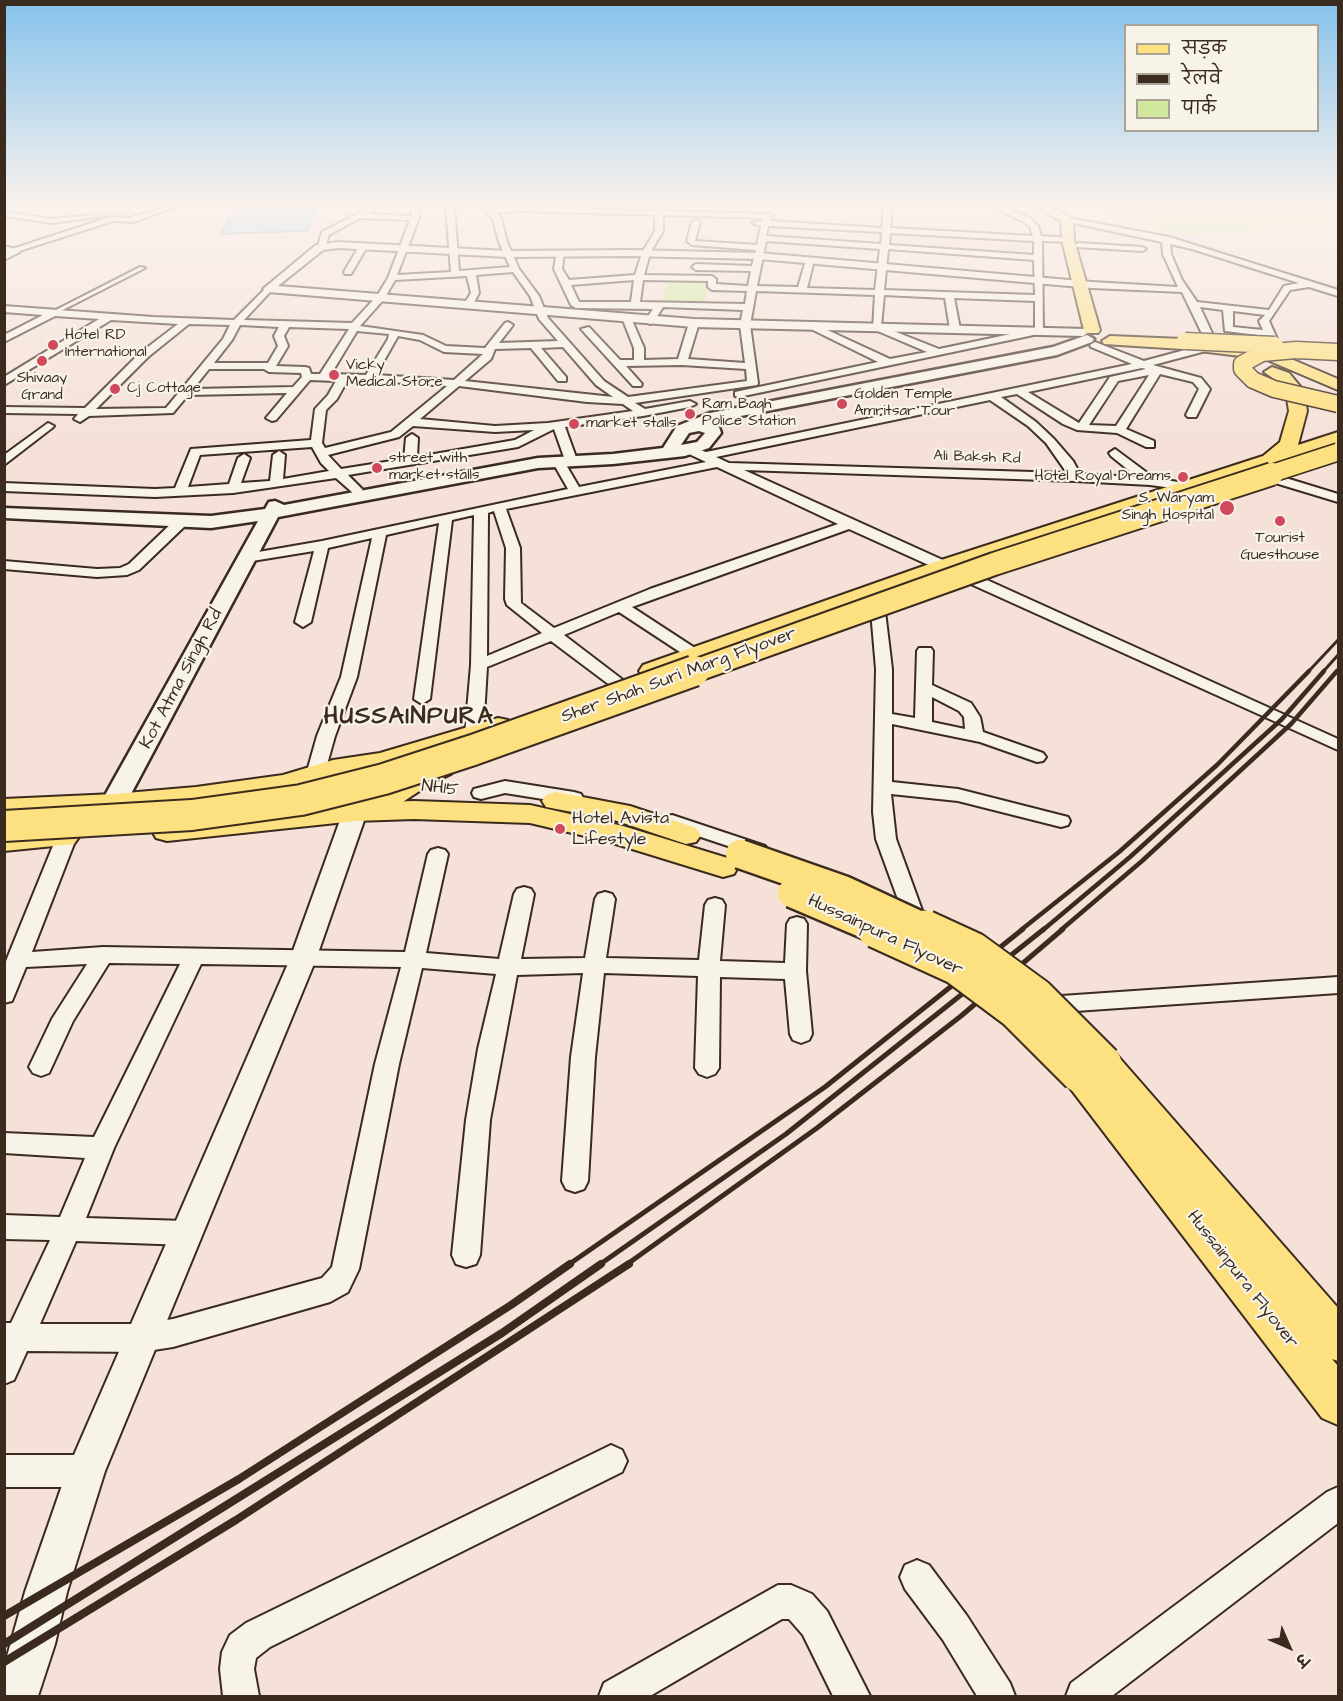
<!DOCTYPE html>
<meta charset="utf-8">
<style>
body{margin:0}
#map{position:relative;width:1343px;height:1701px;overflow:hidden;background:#f5e1d8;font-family:"Architects Daughter","Playpen Sans Deva",sans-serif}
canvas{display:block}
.frame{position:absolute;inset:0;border:6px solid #3b2a1e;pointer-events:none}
.legend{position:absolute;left:1124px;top:24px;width:195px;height:108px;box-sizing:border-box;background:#f7f3e8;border:2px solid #aca397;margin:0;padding:8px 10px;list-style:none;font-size:18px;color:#3b2a1e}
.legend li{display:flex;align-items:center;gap:12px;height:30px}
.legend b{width:30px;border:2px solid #aca397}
.north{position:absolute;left:1259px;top:1617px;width:60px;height:60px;-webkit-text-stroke:4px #f7f3e8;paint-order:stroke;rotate:135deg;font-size:16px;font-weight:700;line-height:24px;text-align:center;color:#3b2a1e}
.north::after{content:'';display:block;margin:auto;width:21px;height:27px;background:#3b2a1e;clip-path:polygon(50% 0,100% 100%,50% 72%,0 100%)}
</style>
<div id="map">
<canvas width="1343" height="1701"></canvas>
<div class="frame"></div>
<ul class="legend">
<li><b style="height:8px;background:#fde080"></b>सड़क</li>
<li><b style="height:8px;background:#3b2a1e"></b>रेलवे</li>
<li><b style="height:16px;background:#d1e79b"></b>पार्क</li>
</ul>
<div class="north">उ</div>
</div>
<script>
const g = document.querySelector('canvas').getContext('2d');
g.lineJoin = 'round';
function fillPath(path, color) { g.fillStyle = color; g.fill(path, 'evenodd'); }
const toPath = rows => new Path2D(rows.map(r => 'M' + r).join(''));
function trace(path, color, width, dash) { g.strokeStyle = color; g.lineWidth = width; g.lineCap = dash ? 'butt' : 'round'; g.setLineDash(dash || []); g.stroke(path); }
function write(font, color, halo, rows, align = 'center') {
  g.font = font + ' "Architects Daughter",sans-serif'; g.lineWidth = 4.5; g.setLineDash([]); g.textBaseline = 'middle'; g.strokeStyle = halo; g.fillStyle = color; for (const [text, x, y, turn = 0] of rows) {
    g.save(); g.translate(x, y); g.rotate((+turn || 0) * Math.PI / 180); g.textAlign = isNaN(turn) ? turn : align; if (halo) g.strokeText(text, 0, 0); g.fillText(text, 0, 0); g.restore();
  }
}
fillPath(toPath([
 [894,234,1033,240,1030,255,891,247]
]), '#f4d4cc');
fillPath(toPath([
 [1096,206,1320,206,1338,216,1338,224,1178,236],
 [669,279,710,280,704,305,661,304]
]), '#d1e79b');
const water = toPath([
 [237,206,318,206,307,231,220,234,237,206]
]);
fillPath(water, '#91d7f3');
trace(water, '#6f929e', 1.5);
const pedestrian = toPath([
 [140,267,145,268,53,315,48,314,140,267]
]);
const minor = toPath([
 [168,206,179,206,133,222,113,221,16,252,9,250,110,217,130,218,168,206],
 [372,206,381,206,368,214,411,216,412,206,420,206,419,218,397,275,451,272,446,206,454,206,459,271,510,267,499,242,493,219,481,206,489,206,492,209,520,207,655,211,655,206,663,206,663,211,769,214,773,216,770,221,882,228,884,206,892,206,890,228,1033,236,1030,227,1024,222,992,206,1002,206,1030,218,1038,226,1041,236,1068,238,1072,240,1068,242,1042,241,1043,333,739,397,735,396,735,392,878,362,809,328,807,326,812,323,890,359,927,352,873,329,875,295,756,291,750,325,758,383,757,385,635,403,645,409,690,401,696,404,690,407,643,416,565,427,577,460,571,464,565,460,554,429,518,447,348,475,363,490,357,494,353,493,336,478,233,493,155,497,4,491,4,483,155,489,175,488,191,449,311,440,315,409,328,395,336,381,310,380,276,420,272,421,266,418,287,393,188,395,173,413,89,416,80,422,74,419,78,414,4,413,4,407,85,408,140,353,178,324,111,320,4,385,4,377,99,319,55,316,4,342,4,335,43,315,4,312,4,306,153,317,234,320,268,286,271,287,271,291,244,320,352,323,377,296,388,278,410,220,360,218,329,235,325,248,318,246,322,232,372,206],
 [520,211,655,215,655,231,642,253,635,275,569,280,562,269,564,253,557,251,554,269,571,305,576,308,653,309,645,321,650,324,653,323,663,307,743,310,740,325,745,363,688,359,699,323,694,320,689,323,678,359,644,360,644,348,631,318,623,320,634,348,634,360,620,360,589,327,581,329,633,386,641,386,642,384,626,366,682,365,746,369,747,381,628,397,604,381,548,318,539,296,519,269,507,242,501,218,496,213,520,211],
 [663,215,764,218,762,221,752,223,761,226,757,245,695,241,700,222,696,220,692,222,687,241,692,245,756,250,752,266,696,264,692,267,696,270,751,271,748,286,716,284,716,279,712,276,644,275,650,253,663,231,663,215],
 [768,226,882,232,881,244,766,236,768,226],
 [890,233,1034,241,1034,255,889,245,890,233],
 [766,241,880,249,875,290,807,288,814,260,810,258,806,260,798,287,757,286,766,241],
 [888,249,1034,260,1035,295,884,290,888,249],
 [513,272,530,296,539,319,558,341,499,343,513,325,508,322,505,323,485,348,446,346,423,335,360,326,384,299,395,280,467,276,471,293,464,304,469,307,472,306,479,293,476,275,513,272],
 [634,280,631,302,579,302,571,285,634,280],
 [643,280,708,281,708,287,712,290,747,291,745,304,640,302,643,280],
 [884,295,945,298,950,329,955,332,960,329,954,298,1035,301,1035,329,939,349,881,326,884,295],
 [189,324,230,325,223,339,166,408,96,409,148,357,189,324],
 [240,325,279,327,274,336,278,346,268,363,214,363,232,340,240,325],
 [289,327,349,329,320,374,311,374,309,368,305,367,276,366,288,346,284,336,289,327],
 [357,331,389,334,388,339,366,375,331,374,357,331],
 [398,336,420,340,444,352,483,354,454,380,376,375,398,336],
 [563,347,596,385,613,397,465,381,491,359,495,349,531,348,558,381,566,381,566,377,541,348,563,347],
 [209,369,264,369,269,372,301,373,302,377,293,387,193,389,209,369],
 [347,381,378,381,447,386,391,432,325,448,322,443,326,410,337,399,347,381],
 [459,386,587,402,623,404,633,411,548,423,495,426,420,419,459,386],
 [413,426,495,432,534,430,515,440,417,457,418,438,412,434,406,438,404,459,341,469,328,455,399,437,413,426],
 [312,447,321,463,329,471,283,479,285,455,279,451,273,455,270,481,241,483,250,458,244,454,238,458,229,484,188,487,200,455,312,447],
 [8,212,51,219,94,215,98,217,51,223,5,216,8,212],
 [1064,217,1169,237,1338,290,1338,296,1309,287,1290,290,1269,321,1279,343,1274,346,1270,345,1266,336,1225,331,1223,310,1200,307,1218,346,1217,348,1153,365,1201,378,1210,389,1196,417,1188,417,1186,415,1199,389,1193,382,1160,374,1126,429,1154,441,1154,447,1146,447,1117,433,1077,430,1063,424,1017,394,1001,397,1036,422,1054,439,1073,461,1080,474,1137,477,1111,456,1109,453,1115,449,1154,478,1202,486,1204,489,1202,492,1150,485,1075,481,744,470,1338,739,1338,750,849,529,632,607,701,652,703,655,701,658,689,658,619,612,564,635,623,680,625,683,623,686,611,686,551,641,487,667,483,734,480,738,474,739,468,738,465,734,471,665,474,515,452,520,430,699,422,704,414,699,439,523,386,535,357,677,335,736,324,775,321,779,315,780,309,779,306,775,317,736,341,677,372,538,328,548,311,622,303,627,295,622,314,551,246,562,239,558,241,555,322,541,568,489,552,461,558,457,562,458,579,487,706,462,687,453,687,447,691,446,706,452,1132,364,1091,347,1090,345,1095,342,1144,361,1207,344,1182,292,1092,288,1088,285,1092,282,1178,287,1163,254,1162,242,1064,221,1064,217],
 [1170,244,1192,249,1299,283,1284,286,1269,310,1197,302,1182,280,1171,254,1170,244],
 [1233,311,1265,315,1259,321,1263,330,1233,327,1233,311],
 [1142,368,1146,369,1110,377,1079,423,1028,392,1142,368],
 [1149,375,1116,426,1089,425,1118,381,1149,375],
 [990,400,1028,426,1046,443,1067,473,729,463,716,457,990,400],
 [717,467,838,524,650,589,554,628,521,603,520,548,506,509,717,467],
 [494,511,506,548,505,599,507,605,542,633,487,656,488,513,494,511],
 [361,243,368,245,351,274,345,274,344,272,361,243],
 [1079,243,1142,247,1146,249,1142,251,1076,247,1075,245,1079,243],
 [48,423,54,426,52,428,4,465,4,455,48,423],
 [1276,475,1338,494,1338,502,1272,482,1270,479,1272,476,1276,475],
 [181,518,186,519,188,522,186,525,139,570,127,575,97,577,4,569,4,561,97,569,120,568,129,564,176,519,181,518],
 [878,607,885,611,892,669,892,714,915,718,917,651,919,648,931,648,933,651,932,685,971,703,980,717,983,732,1043,753,1046,757,1043,761,1037,762,980,742,892,724,892,782,958,789,1068,817,1070,821,1068,825,1061,827,958,801,891,794,896,839,923,913,920,918,913,920,906,918,903,913,876,839,873,812,876,669,871,611,878,607],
 [932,697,959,711,964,717,965,729,932,722,932,697],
 [505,781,574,792,581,794,583,798,581,802,574,804,505,793,481,799,474,797,472,793,474,789,505,781],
 [672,815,765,846,768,850,765,854,758,856,665,825,663,821,665,817,672,815],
 [67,830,74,832,77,836,32,952,103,947,405,952,428,854,431,850,438,848,445,850,448,854,426,953,499,959,514,894,517,889,524,887,531,889,534,894,521,959,585,958,595,899,598,894,605,892,612,894,615,899,606,958,699,960,705,905,708,900,715,898,722,900,725,905,720,961,785,963,787,924,790,919,797,917,804,919,807,924,806,971,812,1034,809,1040,801,1043,793,1040,790,1034,785,979,720,977,719,1068,715,1074,707,1077,699,1074,695,1068,698,976,604,973,595,1057,588,1181,584,1189,575,1192,566,1189,562,1181,571,1057,583,973,517,975,490,1120,480,1255,476,1264,466,1267,456,1264,452,1255,466,1120,478,1049,496,974,422,968,399,1064,359,1269,348,1292,330,1302,173,1347,141,1352,27,1351,14,1380,4,1384,4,1323,11,1323,50,1240,4,1239,4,1215,60,1217,85,1158,4,1153,4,1133,94,1137,180,964,109,963,73,1021,49,1073,41,1076,33,1073,29,1067,52,1019,87,964,26,967,12,1001,4,1003,4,966,57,836,60,832,67,830],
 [201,964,401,967,375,1064,332,1267,322,1278,173,1319,141,1324,40,1324,76,1241,186,1245,195,1241,199,1233,195,1225,186,1221,86,1218,114,1148,201,964],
 [1338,977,1338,993,1061,1012,1053,1010,1050,1004,1053,998,1061,996,1338,977],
 [611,1445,622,1450,627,1461,622,1472,270,1647,256,1658,254,1669,259,1696,223,1696,220,1669,222,1652,230,1635,246,1623,611,1445],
 [4,1455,86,1455,97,1460,102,1471,97,1482,86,1487,4,1487,4,1455],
 [1338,1487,1338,1523,1112,1696,1066,1696,1071,1683,1327,1492,1338,1487],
 [917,1560,929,1565,967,1616,1010,1683,1015,1696,977,1696,943,1640,905,1589,900,1577,905,1565,917,1560],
 [778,1585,791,1585,812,1594,827,1611,870,1696,833,1696,803,1635,789,1619,782,1619,650,1696,599,1696,604,1683,778,1585]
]);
const tertiary = toPath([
 [338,242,508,251,631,250,759,253,1092,282,1097,285,1092,288,759,259,631,256,508,257,338,248,323,250,278,286,694,319,1087,329,1089,332,1083,336,694,327,268,292,263,289,316,245,338,242],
 [4,246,19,250,20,252,4,260,4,246],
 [355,805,363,807,367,812,316,959,105,1471,67,1592,55,1644,38,1696,4,1696,4,1667,25,1592,67,1471,290,959,343,812,347,807,355,805]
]);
const secondary = toPath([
 [1087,335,1094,339,1092,342,1057,355,720,420,710,424,719,427,721,433,709,448,685,456,613,464,538,468,278,517,115,824,111,830,102,832,93,830,89,824,258,521,211,528,4,518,4,508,211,516,265,509,269,502,275,501,284,505,538,458,613,454,663,448,677,426,710,413,1053,347,1087,335],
 [699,431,705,433,697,442,681,445,689,433,699,431]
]);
const primary = toPath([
 [556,792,630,806,696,828,701,835,696,842,686,844,614,820,546,807,542,801,546,795,556,792],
 [414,801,530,805,623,826,734,860,738,867,734,874,723,877,606,841,530,823,414,819,355,821,345,818,341,812,345,806,355,803,414,801],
 [1103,1050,1116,1054,1338,1308,1338,1361,1332,1359,1338,1366,1338,1425,1322,1418,1067,1084,1062,1074,1067,1064,1080,1060,1086,1062,1090,1054,1103,1050]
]);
const trunk = toPath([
 [1034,206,1049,206,1073,219,1074,240,1100,330,1098,333,1086,333,1084,330,1062,240,1061,221,1034,206],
 [1110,336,1183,339,1270,350,1338,379,1338,390,1265,359,1183,349,1104,344,1102,341,1110,336],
 [1272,367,1289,373,1304,391,1307,411,1298,445,1338,432,1338,444,951,572,661,677,652,679,643,677,639,671,643,665,935,562,1263,456,1280,442,1289,411,1286,392,1277,381,1264,372,1272,367],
 [498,718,508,720,512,726,508,732,394,767,337,777,286,792,196,805,114,812,4,817,4,799,114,794,196,787,283,775,333,760,380,753,498,718],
 [441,759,451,762,455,768,451,774,430,784,386,813,355,821,167,841,156,838,152,831,156,824,167,821,353,803,364,799,410,772,441,759],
 [63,827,74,830,79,837,74,844,4,851,4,831,63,827]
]);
trace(pedestrian, '#3b2a1e', 4);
trace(minor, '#3b2a1e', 4);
trace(tertiary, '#3b2a1e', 4);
trace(secondary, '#3b2a1e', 5);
trace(primary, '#3b2a1e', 4);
trace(trunk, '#3b2a1e', 4);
fillPath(pedestrian, '#f7f3e8');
fillPath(minor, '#f7f3e8');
fillPath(tertiary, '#f7f3e8');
fillPath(secondary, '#f7f3e8');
fillPath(primary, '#fde080');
fillPath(trunk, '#fde080');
trace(toPath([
 [1307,673,1338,640],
 [1322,673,1338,655],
 [1336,673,1338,670]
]), '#3b2a1e', 3);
trace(toPath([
 [1021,930,1119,852,1217,765,1309,671],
 [1043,930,1130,857,1282,719,1324,671],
 [1061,930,1142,861,1291,724,1337,671]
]), '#3b2a1e', 4.5);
trace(toPath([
 [568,1265,825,1087,1023,929],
 [599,1265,786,1134,1044,929],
 [626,1265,817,1128,961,1016,1063,929]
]), '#3b2a1e', 5);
trace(toPath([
 [4,1616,239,1479,511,1305,570,1264],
 [4,1644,502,1333,601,1264],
 [4,1662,236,1520,629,1264]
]), '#3b2a1e', 8);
const primaryBridgeFar2 = toPath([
 [1185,341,1275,345],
 [1338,352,1296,350,1262,353,1242,364,1242,369,1253,380,1274,389,1338,404]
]);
const primaryBridgeFar1 = toPath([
 [740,854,843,890,929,930],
 [792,893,879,930]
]);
const primaryBridge = toPath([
 [876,929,957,966,1016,1010,1080,1074],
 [925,929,973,951,1036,997,1103,1064]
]);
const trunkBridgeFar2 = toPath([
 [1267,475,1338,452]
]);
const trunkBridgeFar1 = toPath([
 [689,673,994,564,1272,474]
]);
const trunkBridge = toPath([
 [4,826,192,815,301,800,384,779,473,750,694,671]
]);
trace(primaryBridgeFar2, '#3b2a1e', 19, []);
trace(primaryBridgeFar1, '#3b2a1e', 33, []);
trace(primaryBridge, '#3b2a1e', 41, []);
trace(trunkBridgeFar2, '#3b2a1e', 20, []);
trace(trunkBridgeFar1, '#3b2a1e', 26, []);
trace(trunkBridge, '#3b2a1e', 34, []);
trace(primaryBridgeFar2, '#fde080', 16);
trace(primaryBridgeFar1, '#fde080', 28);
trace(primaryBridge, '#fde080', 37);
trace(trunkBridgeFar2, '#fde080', 17);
trace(trunkBridgeFar1, '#fde080', 22);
trace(trunkBridge, '#fde080', 30);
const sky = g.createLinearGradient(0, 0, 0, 444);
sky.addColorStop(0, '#85c2ec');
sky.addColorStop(0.46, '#faf2ed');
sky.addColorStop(1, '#faf2ed00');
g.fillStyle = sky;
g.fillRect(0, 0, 1343, 444);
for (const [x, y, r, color] of [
 [53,345,6,"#d1495b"],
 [42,361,6,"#d1495b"],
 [334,375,6,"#d1495b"],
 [115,389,6,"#d1495b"],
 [842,404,6,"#d1495b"],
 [690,414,6,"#d1495b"],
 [574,424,6,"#d1495b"],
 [377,468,6,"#d1495b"],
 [1183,477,6,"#d1495b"],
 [1227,508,8,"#d1495b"],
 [1280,521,6,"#d1495b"],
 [560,829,6,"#d1495b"]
]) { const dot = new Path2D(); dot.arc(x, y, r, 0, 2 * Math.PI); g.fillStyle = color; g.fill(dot); trace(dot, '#f7f3e8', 2); }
write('15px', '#3b2a1e', '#f7f3e8', [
 ["Hotel RD",65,336],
 ["International",65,353],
 ["Vicky",346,366],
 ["Medical Store",346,383],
 ["Shivaay",42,379,"center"],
 ["Grand",42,396,"center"],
 ["Cj Cottage",127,389],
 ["Golden Temple",854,395],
 ["Amritsar Tour",854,412],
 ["Ram Bagh",702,405],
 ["Police Station",702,422],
 ["market stalls",586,424],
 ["street with",389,459],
 ["market stalls",389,476],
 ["Hotel Royal Dreams",1171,477,"right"],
 ["S. Waryam",1214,499,"right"],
 ["Singh Hospital",1214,516,"right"],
 ["Tourist",1280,539,"center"],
 ["Guesthouse",1280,556,"center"]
], 'left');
write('15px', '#3b2a1e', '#f7f3e8', [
 ["Ali Baksh Rd",977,458,2]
]);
write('18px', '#3b2a1e', '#f7f3e8', [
 ["Sher Shah Suri Marg Flyover",679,676,-20],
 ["Kot Atma Singh Rd",182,679,-62],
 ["NH15",440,789,7],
 ["Hussainpura Flyover",885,936,25],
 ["Hussainpura Flyover",1242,1280,52]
]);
write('18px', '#3b2a1e', '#f7f3e8', [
 ["Hotel Avista",572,819],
 ["Lifestyle",572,840]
], 'left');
g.letterSpacing = '1.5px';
write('bold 24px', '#3b2a1e', '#f7f3e8', [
 ["HUSSAINPURA",409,718]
]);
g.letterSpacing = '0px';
</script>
